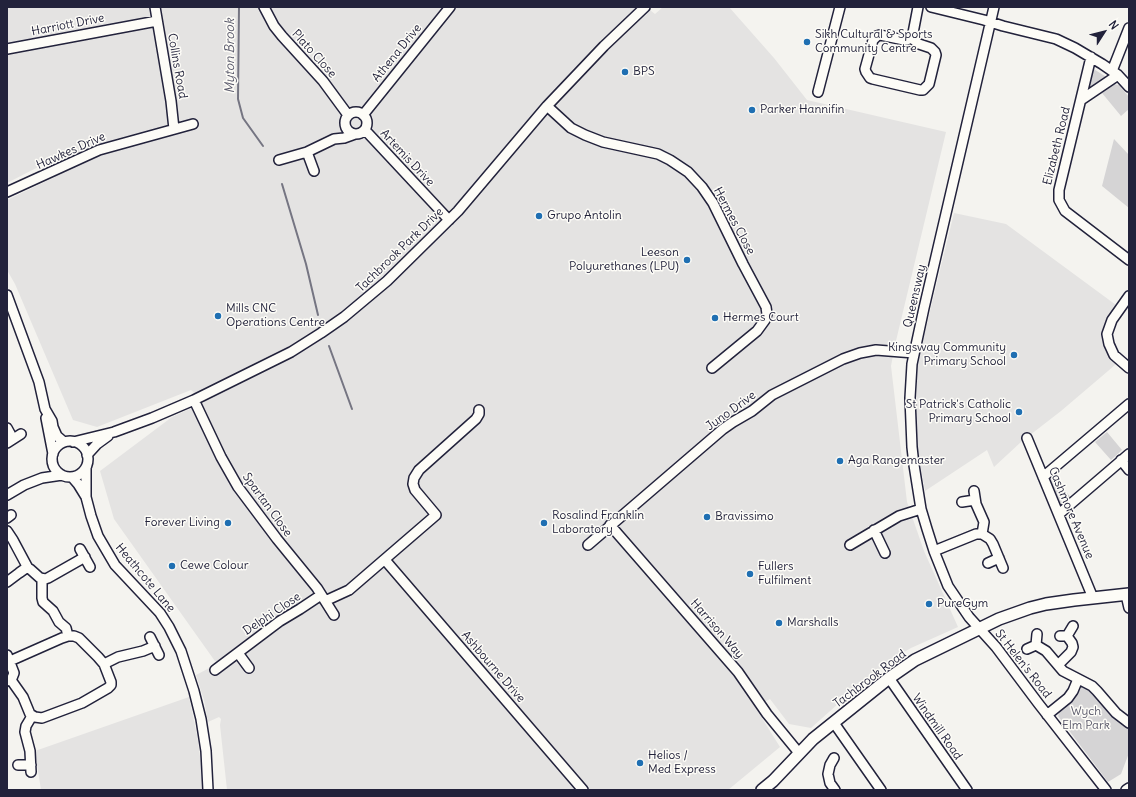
<!DOCTYPE html>
<style>
body{margin:0}
#map{position:relative;width:1136px;height:797px;overflow:hidden;background:#f4f3ef;font-family:Delius,sans-serif}
canvas{display:block}
.frame{position:absolute;inset:0;border:8px solid #22223b;pointer-events:none}
.north{position:absolute;left:1084px;top:12px;width:40px;height:40px;-webkit-text-stroke:3px #fdfcf7;paint-order:stroke;rotate:54deg;font-size:11px;font-weight:700;line-height:16px;text-align:center;color:#22223b}
.north::after{content:'';display:block;margin:auto;width:14px;height:18px;background:#22223b;clip-path:polygon(50% 0,100% 100%,50% 72%,0 100%)}
</style>
<div id="map">
<canvas width="1136" height="797"></canvas>
<div class="frame"></div>
<div class="north">N</div>
</div>
<script>
const g = document.querySelector('canvas').getContext('2d');
g.lineJoin = 'round';
function fillPath(path, color) { g.fillStyle = color; g.fill(path, 'evenodd'); }
const toPath = rows => new Path2D(rows.map(r => 'M' + r).join(''));
function trace(path, color, width, dash) { g.strokeStyle = color; g.lineWidth = width; g.lineCap = dash ? 'butt' : 'round'; g.setLineDash(dash || []); g.stroke(path); }
function write(font, color, halo, rows, align = 'center') {
  g.font = font + ' Delius,sans-serif'; g.lineWidth = 3; g.setLineDash([]); g.textBaseline = 'middle'; g.strokeStyle = halo; g.fillStyle = color; for (const [text, x, y, turn = 0] of rows) {
    g.save(); g.translate(x, y); g.rotate((+turn || 0) * Math.PI / 180); g.textAlign = isNaN(turn) ? turn : align; if (halo) g.strokeText(text, 0, 0); g.fillText(text, 0, 0); g.restore();
  }
}
fillPath(toPath([
 [7,7,646,7,655,14,663,7,729,7,774,58,807,100,946,132,895,345,891,366,907,502,924,551,958,627,911,648,897,656,866,679,811,728,789,724,770,699,755,707,780,747,728,790,227,790,220,725,221,719,219,717,208,722,204,700,196,675,217,664,114,519,100,471,172,417,205,402,191,390,97,427,73,420,15,284,7,270,7,200,55,177,48,162,7,183],
 [954,213,1006,224,1116,305,1110,313,1102,334,1106,352,1116,364,1108,371,1061,411,1021,442,994,467,987,450,925,491,918,451,916,421,917,370,921,348],
 [189,697,197,735,202,771,203,790,41,790,35,751]
]), '#e4e3e2');
fillPath(toPath([
 [1092,68,1108,78,1090,91,1087,90],
 [1113,84,1119,85,1129,97,1129,109,1121,116,1102,93],
 [1114,139,1129,155,1129,208,1102,186],
 [1107,432,1122,450,1111,460,1095,442],
 [1051,474,1073,500,1061,508,1049,481,1049,477],
 [1082,687,1086,688,1093,693,1114,718,1124,726,1129,729,1129,753,1121,774,1108,782,1058,716,1060,711,1072,702]
]), '#d5d4d5');
trace(toPath([
 [239,7,238,99,243,118,263,146],
 [282,184,306,264,318,315],
 [329,346,352,409]
]), '#757582', 2);
const minor = toPath([
 [155,7,171,101,174,129],
 [264,7,274,26,282,36,323,81,348,115],
 [931,7,984,20,1003,26,1056,39,1075,48,1102,64,1118,75,1129,87],
 [994,7,924,308,912,364,910,398,912,447,914,465,921,509,927,529,934,551,948,586,969,617,996,647,1038,703,1106,790],
 [911,38,919,44,931,48,935,52,936,55,929,84,923,90,920,90,873,79,870,78,866,72,865,69,873,40,877,36,880,35,904,40,907,40,911,38,913,33,918,7],
 [7,49,157,21],
 [1091,57,1059,190,1059,200,1065,211,1129,260],
 [1112,71,1129,28],
 [818,92,840,7],
 [1081,100,1118,75],
 [547,106,571,128,585,135,603,142,658,154,670,160,688,172,702,187,713,203,743,264,766,307,767,314,765,320,757,331,712,368],
 '345 123a11 11 0 1 1 22 0a11 11 0 1 1-22 0Z',
 [363,115,450,7],
 [365,130,449,220],
 [307,152,314,171],
 [279,160,307,152,334,139,344,138,355,134],
 [7,192,99,150,193,124],
 [7,295,39,382,45,409,52,421,53,427,57,436,64,442],
 [1129,296,1112,320,1107,334,1109,344,1114,355,1129,368],
 [194,400,221,457,238,487,277,539,317,588,334,615],
 [46,418,53,454],
 [7,428,13,439],
 [1027,438,1093,598],
 '52 459a18 18 0 1 1 36 0a18 18 0 1 1-36 0Z',
 [73,442,114,432,152,418,194,400,291,352,321,333,344,317,387,281,458,211,547,106,604,46,645,7],
 [7,443,21,434],
 [87,455,97,444,108,436],
 [1121,460,1129,470],
 [86,467,86,497,91,516,98,536,115,565,160,613,169,627,181,651,194,691,201,719,206,751,208,790],
 [72,477,78,484,86,497],
 [1043,477,1129,404],
 [974,491,976,504,984,522,982,534],
 [7,495,24,485,42,478,62,475],
 [962,502,975,500],
 [1059,514,1129,454],
 [7,518,11,515],
 [610,525,738,672,767,714,799,753],
 [874,530,885,553],
 [7,531,13,540,28,568],
 [588,545,723,429,733,422,752,411,772,395,843,359,860,353,876,350,914,353],
 [850,545,899,516,921,509],
 [80,549,90,567],
 [934,551,976,534,982,534,990,539,993,544,1003,568],
 [385,560,583,790],
 [988,563,999,558],
 [42,579,42,598,43,602,53,611,59,622,66,628,68,636],
 [7,582,19,573,26,568,30,569,40,578,45,579,48,578,85,557],
 [1126,595,1129,608],
 [325,601,349,590,436,515,415,490,413,484,414,478,419,470,476,419,479,414,479,410],
 [1067,636,1073,626],
 [150,637,159,655],
 [1036,645,1046,651,1063,671,1092,686,1097,691,1116,713,1129,723],
 [1027,649,1036,645,1037,634],
 [238,653,249,668],
 [7,655,14,673,12,678,7,681],
 [10,661,62,638,68,636,74,636,79,638,98,657,104,664,111,682,111,685,108,688,82,703,42,718,35,717,30,714,23,697,11,680],
 [104,664,118,657,143,651,155,646],
 [1058,665,1071,652,1073,647,1072,643,1067,636,1060,636],
 [215,670,280,621,300,609,321,595],
 [889,678,967,790],
 [1047,715,1068,698,1073,691,1078,679],
 [834,723,881,790],
 [834,758,830,765,828,774,830,783,835,790],
 [18,765,31,765],
 [31,772,30,751,25,732,26,726,32,716],
 [1126,790,1129,788]
]);
const major = toPath([
 [762,790,773,781,813,739,889,678,915,660,999,619,1030,608,1046,604,1074,600,1129,594]
]);
trace(minor, '#22223b', 12);
trace(major, '#22223b', 14);
trace(minor, '#fdfcf7', 9);
trace(major, '#fdfcf7', 11);
for (const [x, y, r, color] of [
 [807,42,4,"#1f6fb2"],
 [625,72,4,"#1f6fb2"],
 [752,110,4,"#1f6fb2"],
 [539,216,4,"#1f6fb2"],
 [687,260,4,"#1f6fb2"],
 [218,316,4,"#1f6fb2"],
 [715,318,4,"#1f6fb2"],
 [1014,355,4,"#1f6fb2"],
 [1019,412,4,"#1f6fb2"],
 [840,461,4,"#1f6fb2"],
 [707,517,4,"#1f6fb2"],
 [228,523,4,"#1f6fb2"],
 [544,523,4,"#1f6fb2"],
 [172,566,4,"#1f6fb2"],
 [750,574,4,"#1f6fb2"],
 [929,604,4,"#1f6fb2"],
 [779,623,4,"#1f6fb2"],
 [640,763,4,"#1f6fb2"]
]) { const dot = new Path2D(); dot.arc(x, y, r, 0, 2 * Math.PI); g.fillStyle = color; g.fill(dot); trace(dot, '#fdfcf7', 1.5); }
write('12px', '#22223b', '#fdfcf7', [
 ["Harriott Drive",68,25,-11],
 ["Athena Drive",397,53,-51],
 ["Plato Close",314,54,48],
 ["Collins Road",177,66,80],
 ["Elizabeth Road",1057,146,-76],
 ["Hawkes Drive",71,151,-24],
 ["Artemis Drive",407,158,47],
 ["Hermes Close",734,221,62],
 ["Tachbrook Park Drive",400,250,-44],
 ["Queensway",915,296,-77],
 ["Juno Drive",731,411,-36],
 ["Spartan Close",267,505,54],
 ["Cashmore Avenue",1071,513,67],
 ["Heathcote Lane",145,578,50],
 ["Delphi Close",272,614,-34],
 ["Harrison Way",717,629,49],
 ["St Helen's Road",1023,664,52],
 ["Ashbourne Drive",493,667,49],
 ["Tachbrook Road",870,679,-37],
 ["Windmill Road",937,727,55]
]);
write('12px', '#22223b', '#fdfcf7', [
 ["Sikh Cultural & Sports",815,35],
 ["Community Centre",815,49],
 ["BPS",633,72],
 ["Parker Hannifin",760,110],
 ["Grupo Antolin",547,216],
 ["Leeson",679,253,"right"],
 ["Polyurethanes (LPU)",679,267,"right"],
 ["Mills CNC",226,309],
 ["Operations Centre",226,323],
 ["Hermes Court",723,318],
 ["Kingsway Community",1006,348,"right"],
 ["Primary School",1006,362,"right"],
 ["St Patrick's Catholic",1011,405,"right"],
 ["Primary School",1011,419,"right"],
 ["Aga Rangemaster",848,461],
 ["Rosalind Franklin",552,516],
 ["Laboratory",552,530],
 ["Bravissimo",715,517],
 ["Forever Living",220,523,"right"],
 ["Cewe Colour",180,566],
 ["Fullers",758,567],
 ["Fulfilment",758,581],
 ["PureGym",937,604],
 ["Marshalls",787,623],
 ["Helios /",648,756],
 ["Med Express",648,770]
], 'left');
write('12px', '#585769', '#fdfcf7', [
 ["Wych",1086,712],
 ["Elm Park",1086,726]
]);
write('italic 13px', '#59596b', '#fdfcf7', [
 ["Myton Brook",230,56,-90]
]);
</script>
